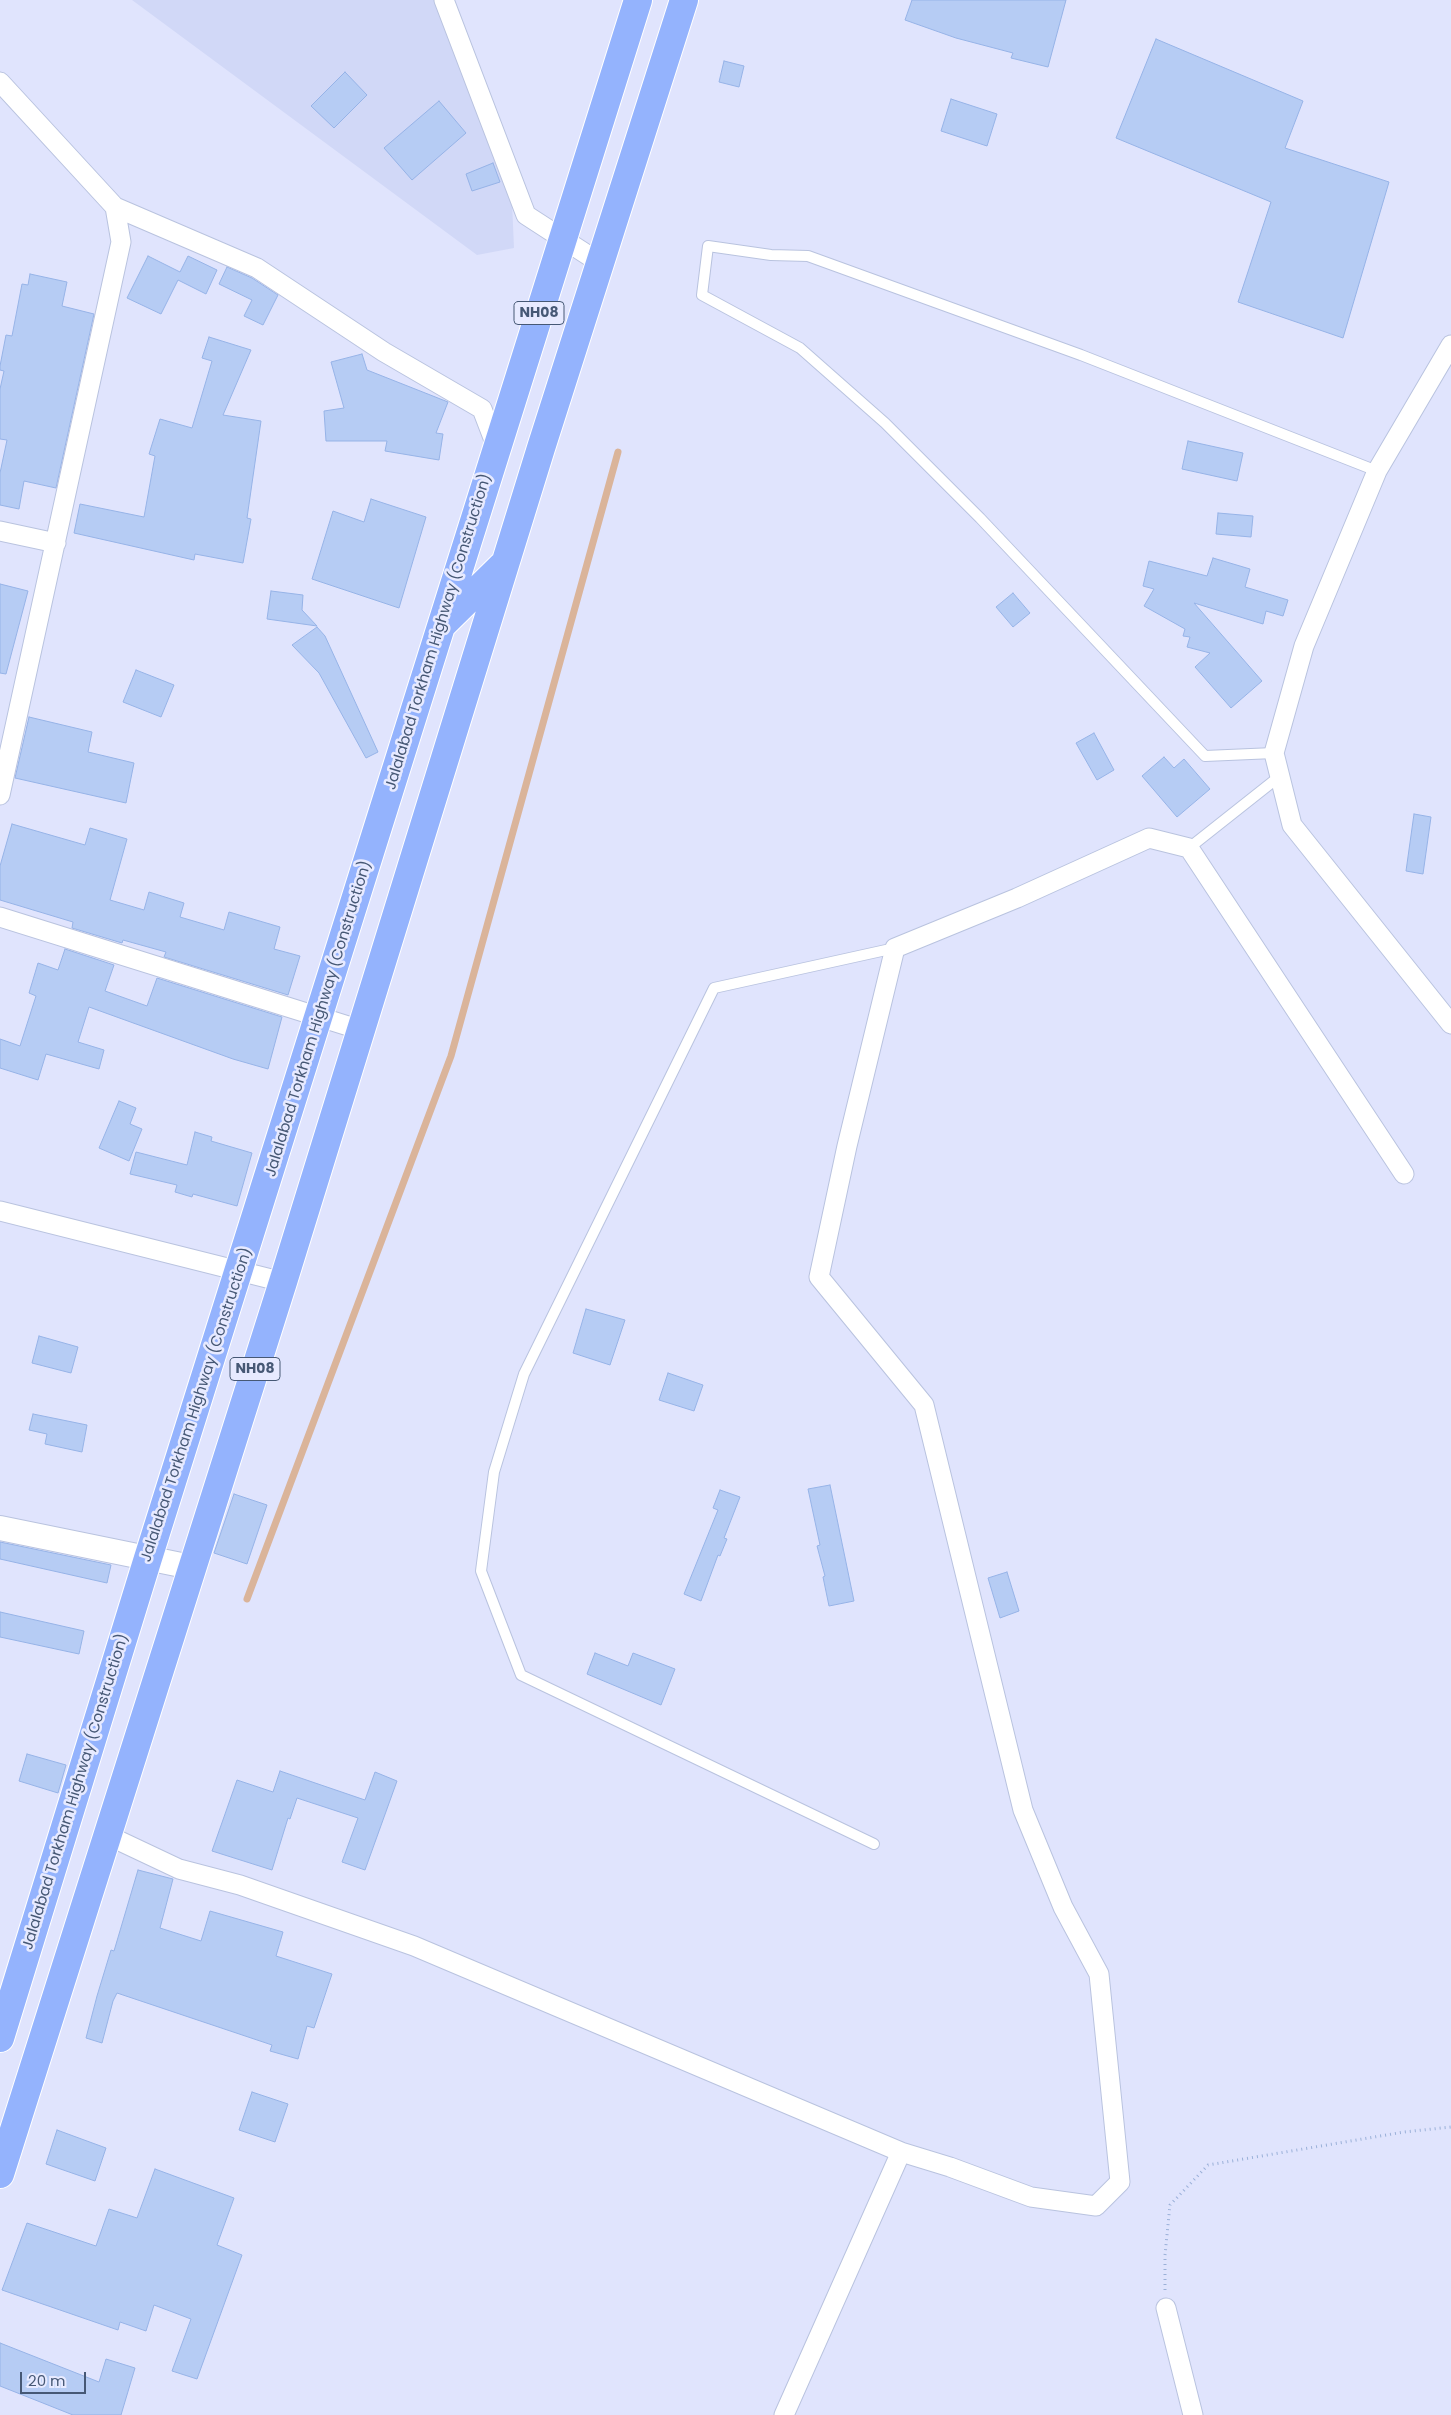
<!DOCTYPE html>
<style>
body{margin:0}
#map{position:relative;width:1451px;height:2415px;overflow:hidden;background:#e0e4fd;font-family:Poppins,sans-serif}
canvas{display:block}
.scale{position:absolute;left:20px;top:2372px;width:66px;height:22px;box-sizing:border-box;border:2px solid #465875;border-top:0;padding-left:6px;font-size:15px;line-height:18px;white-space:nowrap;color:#465875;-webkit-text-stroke:4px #e7eaff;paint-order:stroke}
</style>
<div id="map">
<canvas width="1451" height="2415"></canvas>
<div class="scale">20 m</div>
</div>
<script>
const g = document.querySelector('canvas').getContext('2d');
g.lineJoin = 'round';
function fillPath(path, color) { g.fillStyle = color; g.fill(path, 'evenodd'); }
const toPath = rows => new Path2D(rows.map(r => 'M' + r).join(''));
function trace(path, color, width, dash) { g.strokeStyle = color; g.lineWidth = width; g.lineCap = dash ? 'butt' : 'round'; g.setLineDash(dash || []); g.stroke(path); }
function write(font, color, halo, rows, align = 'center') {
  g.font = font + ' Poppins,sans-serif'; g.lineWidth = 5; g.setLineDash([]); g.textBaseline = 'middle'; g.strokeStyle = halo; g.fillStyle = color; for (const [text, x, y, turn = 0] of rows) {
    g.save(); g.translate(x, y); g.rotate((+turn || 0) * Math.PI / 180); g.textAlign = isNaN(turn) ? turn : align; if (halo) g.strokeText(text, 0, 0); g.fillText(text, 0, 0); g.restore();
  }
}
fillPath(toPath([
 [132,0,440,0,512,201,514,248,477,255]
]), '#d1d8f7');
trace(toPath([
 [247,1599,451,1056,618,452]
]), '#dab49a', 7);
const building = toPath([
 [912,0,1066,0,1048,67,1011,58,1013,53,956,38,905,20,912,0],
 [1156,39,1303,101,1285,148,1389,182,1343,338,1238,302,1271,202,1116,138,1156,39],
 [724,61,744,66,739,87,719,82,724,61],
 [345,72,367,95,334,128,311,106,345,72],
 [951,99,997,114,987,146,941,131,951,99],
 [439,101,466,133,412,180,384,148,439,101],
 [493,163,500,182,472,191,466,174,493,163],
 [148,256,180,272,188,256,217,270,206,294,178,280,161,314,127,298,148,256],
 [227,267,252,278,278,295,263,325,244,316,252,300,219,284,227,267],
 [30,274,67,282,62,306,94,314,56,488,24,481,19,509,0,505,0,473,7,440,0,439,0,389,4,371,0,370,0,366,6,335,12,336,22,284,28,285,30,274],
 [209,337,251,350,223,415,261,421,247,518,251,519,243,563,195,554,194,560,74,533,80,504,144,517,155,456,149,454,160,419,192,428,212,361,202,358,209,337],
 [362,354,367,370,448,402,436,433,443,434,439,460,385,451,387,441,326,441,324,411,344,408,331,362,362,354],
 [1188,441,1243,453,1237,481,1182,469,1188,441],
 [371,499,426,517,399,608,312,579,333,511,364,522,371,499],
 [1218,513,1253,516,1251,537,1216,534,1218,513],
 [1213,558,1250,569,1245,587,1288,600,1283,616,1266,611,1263,624,1194,603,1262,681,1231,708,1195,667,1210,653,1187,647,1190,637,1183,636,1185,629,1144,606,1154,589,1143,586,1149,561,1207,576,1213,558],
 [0,584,28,591,6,674,0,673,0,584],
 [271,591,303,595,302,610,317,626,267,619,271,591],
 [1013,593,1030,613,1013,627,996,607,1013,593],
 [317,627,325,636,378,752,366,758,319,673,292,645,317,627],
 [136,670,174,685,161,717,123,702,136,670],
 [29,717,92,732,88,752,134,763,126,803,15,778,29,717],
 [1094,733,1114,770,1097,780,1076,743,1094,733],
 [1164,757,1174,768,1184,759,1210,789,1177,817,1142,776,1164,757],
 [1414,814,1431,817,1423,874,1406,871,1414,814],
 [12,824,85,845,90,828,127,839,110,900,144,910,149,892,184,903,180,917,224,930,229,912,280,927,274,949,300,956,288,995,164,957,166,952,123,940,122,943,72,928,73,922,0,900,0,866,12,824],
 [65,949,114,965,105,991,147,1006,157,978,282,1017,268,1069,233,1059,89,1007,78,1042,104,1050,99,1069,46,1054,38,1080,0,1068,0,1039,20,1046,36,996,29,993,38,963,58,970,65,949],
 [119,1101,136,1108,130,1124,142,1129,129,1161,99,1148,119,1101],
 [195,1132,212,1137,211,1141,252,1153,237,1206,193,1194,192,1197,175,1192,177,1185,130,1174,136,1152,187,1165,195,1132],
 [586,1309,625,1320,610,1365,573,1353,586,1309],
 [39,1336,78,1347,71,1373,32,1363,39,1336],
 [668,1373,703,1385,694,1411,659,1400,668,1373],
 [33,1414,87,1425,82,1452,45,1444,47,1434,29,1430,33,1414],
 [830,1485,854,1601,829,1606,823,1577,825,1576,817,1546,820,1545,808,1489,830,1485],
 [720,1490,740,1497,724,1538,727,1539,720,1556,718,1555,701,1601,684,1594,718,1510,713,1508,720,1490],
 [234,1494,267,1505,247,1564,214,1553,234,1494],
 [0,1542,111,1565,107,1583,0,1559,0,1542],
 [1007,1572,1019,1611,1000,1618,988,1578,1007,1572],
 [0,1612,84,1631,79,1654,0,1637,0,1612],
 [595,1653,628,1666,633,1653,675,1669,661,1705,587,1674,595,1653],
 [27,1754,66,1765,58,1793,19,1781,27,1754],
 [280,1771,365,1800,375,1772,397,1781,365,1870,342,1862,358,1818,297,1798,290,1819,288,1818,272,1870,212,1851,237,1780,273,1792,280,1771],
 [138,1870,173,1879,160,1928,201,1941,210,1911,283,1932,276,1956,332,1974,314,2028,307,2026,298,2059,270,2051,272,2045,117,1993,113,2001,102,2043,86,2038,97,1996,111,1950,114,1951,138,1870],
 [252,2092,288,2104,275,2142,239,2130,252,2092],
 [57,2130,106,2148,95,2181,46,2164,57,2130],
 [155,2169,234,2198,217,2245,242,2255,197,2379,172,2371,191,2319,154,2305,146,2331,120,2322,118,2330,2,2290,27,2223,96,2246,109,2209,137,2218,155,2169],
 [0,2343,99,2382,106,2359,135,2368,121,2415,73,2415,0,2386,0,2343]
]);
fillPath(building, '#b6ccf4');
trace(building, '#96b3e7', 1);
const service = toPath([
 [1274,753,1205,756,980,518,885,423,800,348,702,295,708,246,771,255,808,256,1081,355,1377,471],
 [1189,848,1280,776],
 [874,1844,521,1675,481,1571,494,1472,524,1374,714,988,895,948]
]);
const minor = toPath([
 [444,0,526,215,600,263],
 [0,82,115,207,121,242,0,795],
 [115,207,257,268,384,352,482,409,497,448],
 [1451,345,1377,471,1304,646,1274,753,1292,825,1451,1024],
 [0,531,56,543],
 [0,917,361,1030],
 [0,1211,283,1282],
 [107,1835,179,1869,240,1885,414,1946,901,2152,950,2167,1031,2197,1096,2206,1120,2182,1099,1974,1063,1907,1023,1810,924,1405,819,1277,847,1146,895,948,1017,898,1149,838,1189,848,1404,1174],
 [1166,2308,1193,2415],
 [784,2415,901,2152]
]);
const tertiary = toPath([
 [0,1528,191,1567]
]);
const trunk = toPath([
 [444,623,502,566],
 [0,2038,148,1558,638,0],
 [0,2174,283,1282,541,448,684,0]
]);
trace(service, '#b9c3df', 12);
trace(minor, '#b9c3df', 21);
trace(tertiary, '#b9c3df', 26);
trace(trunk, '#fff', 30);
trace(toPath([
 [1165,2290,1165,2255,1170,2205,1208,2165,1404,2132,1451,2127]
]), '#9ab0d8', 3, [1, 4]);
trace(service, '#fff', 10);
trace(minor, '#fff', 19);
trace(tertiary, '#fff', 24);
trace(trunk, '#94b3fd', 28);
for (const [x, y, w] of [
 [539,313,50],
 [255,1369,50]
]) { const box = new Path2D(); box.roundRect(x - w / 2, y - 11.5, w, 23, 4); g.fillStyle = '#e7eaff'; g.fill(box); trace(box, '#465875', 1); }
write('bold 14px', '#465875', null, [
 ["NH08",539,313],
 ["NH08",255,1369]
]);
write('15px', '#465875', '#e7eaff', [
 ["Jalalabad Torkham Highway (Construction)",439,632,-73],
 ["Jalalabad Torkham Highway (Construction)",319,1019,-73],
 ["Jalalabad Torkham Highway (Construction)",197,1405,-72],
 ["Jalalabad Torkham Highway (Construction)",76,1792,-73]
]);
</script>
